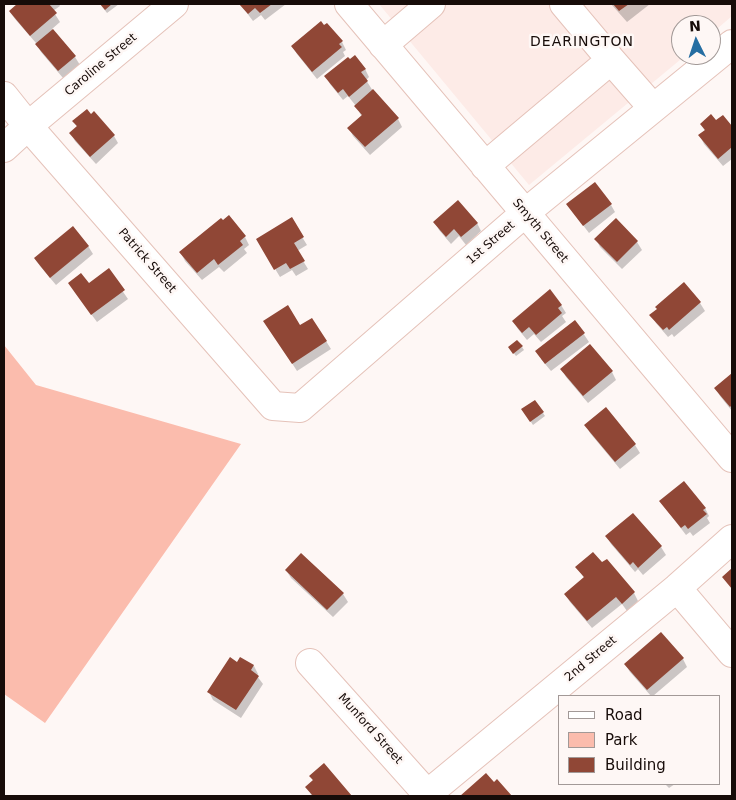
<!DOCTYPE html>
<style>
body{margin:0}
#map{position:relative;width:736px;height:800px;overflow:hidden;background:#fef7f5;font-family:"DejaVu Sans",sans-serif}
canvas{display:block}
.frame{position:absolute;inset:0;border:5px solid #170c09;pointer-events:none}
.legend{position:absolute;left:558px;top:695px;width:162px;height:90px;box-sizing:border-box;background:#fef7f5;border:1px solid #a29997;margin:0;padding:6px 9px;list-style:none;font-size:15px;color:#170c09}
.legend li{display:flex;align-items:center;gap:10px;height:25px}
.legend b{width:25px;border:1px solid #a29997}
.north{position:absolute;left:671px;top:15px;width:50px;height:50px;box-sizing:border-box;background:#fef7f5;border:1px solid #a29997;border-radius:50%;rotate:356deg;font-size:14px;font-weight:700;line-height:20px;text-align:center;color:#170c09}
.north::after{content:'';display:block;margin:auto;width:18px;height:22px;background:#266ea2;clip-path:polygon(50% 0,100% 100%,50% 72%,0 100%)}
</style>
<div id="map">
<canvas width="736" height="800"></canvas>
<div class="frame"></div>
<ul class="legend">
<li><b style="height:6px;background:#fff"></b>Road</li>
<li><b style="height:14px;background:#fbbcad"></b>Park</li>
<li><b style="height:14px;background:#904736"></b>Building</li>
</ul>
<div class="north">N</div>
</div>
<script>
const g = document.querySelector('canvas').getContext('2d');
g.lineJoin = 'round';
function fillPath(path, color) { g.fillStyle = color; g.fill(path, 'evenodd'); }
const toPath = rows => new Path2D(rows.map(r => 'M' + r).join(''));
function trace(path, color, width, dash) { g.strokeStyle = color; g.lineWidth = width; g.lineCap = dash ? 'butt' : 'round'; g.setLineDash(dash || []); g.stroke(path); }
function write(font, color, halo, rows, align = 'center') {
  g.font = font + ' "DejaVu Sans",sans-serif'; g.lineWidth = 5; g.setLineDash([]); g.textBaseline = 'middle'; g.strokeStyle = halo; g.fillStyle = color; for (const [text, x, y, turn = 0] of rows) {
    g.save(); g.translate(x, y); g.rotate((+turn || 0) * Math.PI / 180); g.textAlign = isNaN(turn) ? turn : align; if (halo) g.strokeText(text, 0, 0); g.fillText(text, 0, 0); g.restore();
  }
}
fillPath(toPath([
 [379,4,732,4,732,16,711,34,711,25,681,25,681,55,686,55,529,185]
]), '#fdebe7');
fillPath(toPath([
 [4,345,36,385,241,444,45,723,4,694]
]), '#fbbcad');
fillPath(toPath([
 [19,4,59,4,60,6,53,11,60,22,52,29,75,57,80,65,63,78,41,52,36,43,15,19,10,12],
 [100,4,119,4,107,13],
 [240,4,286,4,265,20,261,15,253,21],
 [611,4,650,4,627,22],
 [327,24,342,42,346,50,343,52,345,56,317,79,297,54,292,46],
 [365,69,369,77,366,80,373,91,398,119,402,127,370,155,353,136,349,128,362,117,356,106,348,96,343,100,330,84,326,76],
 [722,116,732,128,732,159,723,166,704,144,700,136,705,131,701,124,716,121],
 [74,122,114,136,118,143,96,164,75,141,71,133,77,127],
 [611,205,615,212,589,233,573,212],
 [291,219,307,245,297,251,308,269,296,276,292,270,280,277,257,239],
 [616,220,637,242,642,250,622,269,600,247,596,239],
 [435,222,477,223,481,231,466,245,459,236,451,244,439,230],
 [245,237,249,245,244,249,247,253,224,272,219,267,202,280,185,261,181,253],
 [88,246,93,254,56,285,40,266,35,259],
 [108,270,128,299,97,322,74,291,89,285],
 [684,284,700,303,705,311,674,337,672,334,668,337,656,323,651,315],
 [561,305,566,313,562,316,566,322,541,342,534,334,527,340,518,329,513,321],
 [312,319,331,349,297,371,270,329,300,327],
 [575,321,589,342,551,371,541,359],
 [590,345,612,372,616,380,588,403,566,377,562,369],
 [522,347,524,350,516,356,512,351],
 [732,375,732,411,720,396,716,389],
 [606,409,635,445,640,453,620,469,590,433,586,425],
 [525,413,543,413,545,416,533,425],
 [661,502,705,508,709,516,707,518,710,523,693,536,690,532,686,535,666,509],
 [633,514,661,547,666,555,643,575,638,569,635,572,611,544,607,537],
 [301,555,343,594,348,602,333,617,291,578,286,570],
 [577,567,634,593,638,601,627,611,622,604,592,628,570,602,565,594,584,578],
 [661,634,683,659,687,667,653,696,651,696,630,672,625,664],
 [241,658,254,666,258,674,257,676,263,684,241,718,213,700,209,692,238,663],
 [324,765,350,796,312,796,307,787,313,781,311,777],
 [665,784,675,784,669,788]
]), '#0003');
fillPath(toPath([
 [17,4,49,4,57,13,30,36,9,11],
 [100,4,112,4,105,10],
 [239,4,272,4,260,13,255,8,248,14],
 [613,4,629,4,619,11],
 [321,21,324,25,327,23,343,41,339,44,342,47,312,72,291,46],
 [53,29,76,56,58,71,35,44],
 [355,55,366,69,361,72,368,81,349,97,343,89,338,93,324,76,348,57,350,59],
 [373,89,399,118,365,147,347,128,362,115,354,106],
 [87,109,91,114,94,111,115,135,90,157,69,133,77,126,72,121],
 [711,114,716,120,723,115,732,126,732,147,718,159,698,135,705,130,700,124],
 [595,182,612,204,583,226,566,204],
 [458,200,478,223,461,237,454,229,446,237,433,222],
 [229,215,246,236,240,241,243,245,218,265,214,259,197,273,179,252,221,218,223,220],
 [292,217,304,237,294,243,305,261,290,269,286,263,274,270,256,239],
 [616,218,638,241,617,262,594,239],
 [73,226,89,246,50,278,34,258],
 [109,268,125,290,91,315,68,283,81,273,89,283],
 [684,282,701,302,669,330,667,327,663,330,649,315,657,309,655,307],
 [550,289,562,305,558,308,562,313,536,335,529,327,522,333,512,321],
 [288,305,300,325,312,318,327,341,292,364,263,321],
 [575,320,585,333,545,364,535,351],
 [517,340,523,346,513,354,508,347],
 [590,344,613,371,583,396,560,369],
 [732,373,732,405,730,407,714,388],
 [535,400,544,412,530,422,521,409],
 [606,407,636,444,615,462,584,425],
 [684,481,706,508,703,510,707,514,688,529,685,525,681,528,659,501],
 [633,513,662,546,638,568,633,562,630,565,605,536],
 [593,552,602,562,607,559,635,592,622,604,616,597,587,621,564,594,584,577,575,567],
 [301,553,344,593,327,610,285,570],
 [732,568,732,589,722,577],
 [661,632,684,658,647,690,624,664],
 [230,657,237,662,240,657,254,665,251,670,259,676,236,710,207,692],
 [324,763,352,796,313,796,305,787,313,780,309,776],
 [486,773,494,782,497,779,512,796,460,796]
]), '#904736');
const minor = toPath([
 [349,4,732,458],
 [383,45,431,4],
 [611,60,653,108],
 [4,96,28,126,273,406,300,408,525,213,732,44],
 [4,148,28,126,174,4],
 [485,166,611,60,564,4],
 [677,588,732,653],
 [310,663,429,796],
 [425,796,677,588,732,539]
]);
trace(minor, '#e5c2b9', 30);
trace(minor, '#fff', 28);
write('12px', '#170c09', '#fef7f5', [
 ["Caroline Street",101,65,-40],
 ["Smyth Street",540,231,50],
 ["1st Street",491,243,-41],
 ["Patrick Street",147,261,49],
 ["2nd Street",591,659,-40],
 ["Munford Street",370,729,48]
]);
g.letterSpacing = '1px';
write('14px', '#170c09', '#fef7f5', [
 ["DEARINGTON",582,42]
]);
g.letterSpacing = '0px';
</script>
